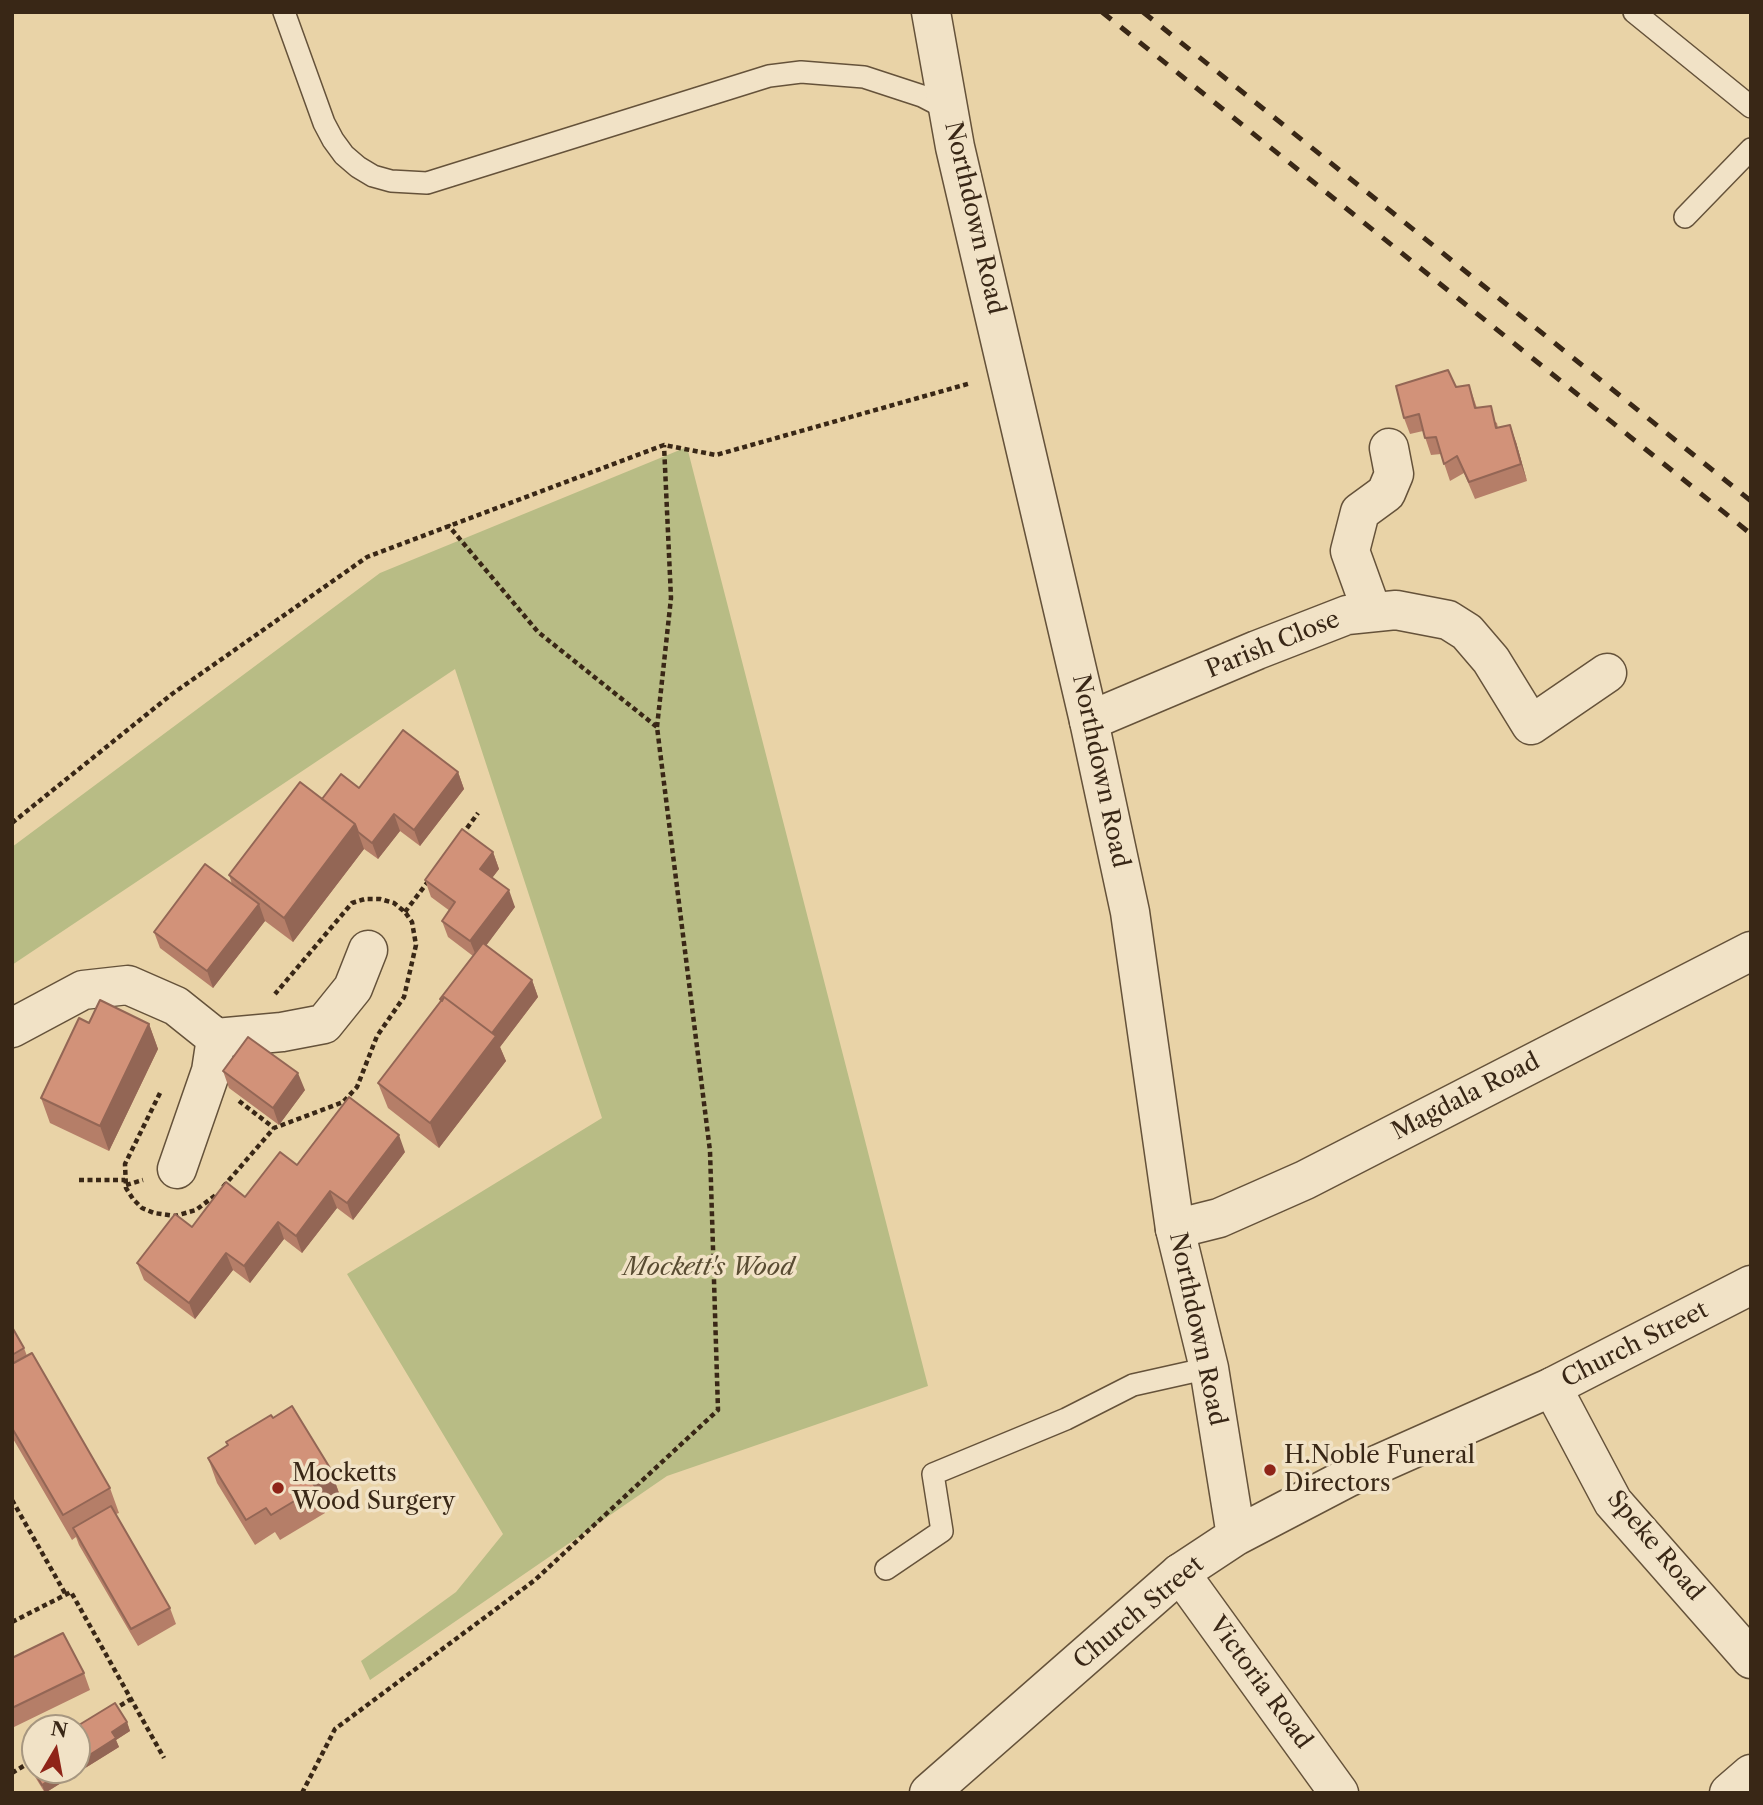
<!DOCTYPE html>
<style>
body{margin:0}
#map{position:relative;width:1763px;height:1805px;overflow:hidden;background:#e9d3a7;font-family:"Libre Caslon Text",serif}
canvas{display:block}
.frame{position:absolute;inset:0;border:14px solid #392716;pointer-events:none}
.north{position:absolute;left:21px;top:1714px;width:70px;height:70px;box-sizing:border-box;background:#f1e2c6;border:2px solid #a79780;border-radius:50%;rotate:10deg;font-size:19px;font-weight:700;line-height:28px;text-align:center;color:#392716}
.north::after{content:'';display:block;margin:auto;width:24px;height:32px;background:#8f2418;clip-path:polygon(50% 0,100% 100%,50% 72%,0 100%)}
</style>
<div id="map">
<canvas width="1763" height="1805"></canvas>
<div class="frame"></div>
<div class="north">N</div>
</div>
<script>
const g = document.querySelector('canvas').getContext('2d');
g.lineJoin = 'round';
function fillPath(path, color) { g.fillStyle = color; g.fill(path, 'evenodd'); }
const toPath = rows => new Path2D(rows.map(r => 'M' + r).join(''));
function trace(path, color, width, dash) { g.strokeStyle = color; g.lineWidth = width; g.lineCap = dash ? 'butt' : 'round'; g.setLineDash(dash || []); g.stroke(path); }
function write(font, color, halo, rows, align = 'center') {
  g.font = font + ' "Libre Caslon Text",serif'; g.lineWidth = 7; g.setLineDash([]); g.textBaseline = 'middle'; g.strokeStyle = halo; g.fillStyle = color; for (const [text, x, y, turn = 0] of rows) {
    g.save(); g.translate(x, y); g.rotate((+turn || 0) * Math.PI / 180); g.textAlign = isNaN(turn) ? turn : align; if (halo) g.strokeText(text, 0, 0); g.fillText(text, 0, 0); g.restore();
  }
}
fillPath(toPath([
 [687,447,928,1386,667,1476,370,1680,361,1661,456,1592,503,1534,347,1274,602,1118,455,669,12,965,12,847,380,573]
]), '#b8bc85');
const service = toPath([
 [284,12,324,123,333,140,344,155,358,167,373,176,391,181,427,183,769,76,801,72,864,77,922,96,949,110],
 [1634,12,1751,107],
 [1685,217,1751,149],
 [886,1569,942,1531,933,1474,1066,1419,1133,1385,1209,1368]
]);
const minor = toPath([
 [1372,612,1350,551,1360,512,1386,493,1394,474,1389,448],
 [1089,721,1257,650,1347,615,1396,610,1448,620,1467,632,1491,660,1531,725,1607,673],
 [12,1028,83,990,128,985,176,1006,216,1038,282,1032,324,1024,353,988,368,950],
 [177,1169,211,1071,216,1038],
 [1175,1229,1219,1218,1305,1180,1751,951],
 [1552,1387,1613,1502,1751,1659],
 [1180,1573,1339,1793],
 [1729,1793,1751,1774]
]);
const tertiary = toPath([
 [931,12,955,147,1089,721,1130,912,1175,1229,1209,1368,1236,1536],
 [929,1793,1180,1573,1236,1536,1347,1478,1552,1387,1751,1285]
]);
trace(service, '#65523a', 24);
trace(minor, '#65523a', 41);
trace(tertiary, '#65523a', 41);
trace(toPath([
 [657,727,671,598,664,445],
 [12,823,172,694,367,557,664,445,716,455,971,383],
 [462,835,478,813],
 [405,912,430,879],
 [160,1093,125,1164,126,1188,133,1199,142,1208,154,1213,175,1216,196,1210,217,1194],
 [239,1101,274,1128],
 [79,1180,125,1180],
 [126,1185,143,1180],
 [223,1187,274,1128,343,1102,357,1087,377,1036,404,997,416,945,412,922,405,912,394,903,380,899,365,899,352,903,275,994],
 [12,1500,66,1595],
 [12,1622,71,1592,164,1758],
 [113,1710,131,1699],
 [12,1773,35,1759],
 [302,1793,335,1729,535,1580,718,1410,710,1151,657,727,538,632,448,525]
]), '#392716', 4.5, [5, 3.5]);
trace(service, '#f1e2c6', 21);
trace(minor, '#f1e2c6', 38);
trace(tertiary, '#f1e2c6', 38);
trace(toPath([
 [1102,12,1751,534],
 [1143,12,1751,501]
]), '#392716', 5, [12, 12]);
fillPath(toPath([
 [1469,385,1477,408,1497,423,1498,428,1516,442,1527,481,1475,499,1464,473,1450,481,1441,454,1431,455,1423,431,1410,434,1404,418,1456,387],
 [458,772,464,789,420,846,400,831,378,859,364,849,293,942,265,921,213,988,160,948,154,932,232,884,229,875,322,799,359,788],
 [493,852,499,869,492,878,515,907,486,945,532,980,538,997,500,1047,506,1061,439,1148,388,1108,378,1083,441,1002,440,999,473,956,448,937,442,921,450,911,431,897,425,880],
 [89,1023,149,1024,158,1049,109,1151,50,1123,41,1098],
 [223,1071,305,1090,279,1125,229,1088],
 [405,1152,353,1220,337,1208,302,1253,284,1239,250,1283,233,1270,195,1319,144,1280,137,1263,192,1227,245,1197,297,1165],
 [12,1327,24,1348,27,1356,110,1488,119,1513,116,1514,170,1608,176,1624,138,1646,79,1545,76,1537,72,1540,12,1437],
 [273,1418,330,1468,339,1493,322,1504,325,1513,280,1540,275,1532,255,1545,217,1483,208,1458,228,1446,226,1442],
 [12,1658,84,1673,90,1690,12,1728],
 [127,1722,130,1731,116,1740,119,1747,45,1793,29,1767,26,1758]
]), '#b57e68');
fillPath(toPath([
 [1510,425,1516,442,1527,481,1521,464],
 [458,772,464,789,420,846,414,830],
 [394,814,400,831,378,859,372,843],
 [355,824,364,849,293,942,284,918],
 [493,852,499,869,486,886,480,869],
 [509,890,515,907,477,958,470,941],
 [259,904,265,921,213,988,207,971],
 [532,980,538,997,500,1047,506,1061,439,1148,430,1123,489,1036],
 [149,1024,158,1049,109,1151,100,1126],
 [298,1073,305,1090,279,1125,273,1108],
 [399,1135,405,1152,353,1220,347,1203],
 [330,1191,337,1208,302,1253,296,1236],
 [278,1222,284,1239,250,1283,244,1266],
 [226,1253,233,1270,195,1319,189,1303],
 [330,1468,339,1493,322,1504,316,1488,311,1480],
 [127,1722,130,1731,116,1740,119,1747,45,1793,42,1785,65,1770,77,1770,77,1763,112,1732]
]), '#936655');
const building = toPath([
 [1448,370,1456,387,1469,385,1475,408,1491,406,1496,428,1510,425,1521,464,1469,482,1457,456,1444,464,1436,437,1425,438,1419,414,1404,418,1396,386,1448,370],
 [403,730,458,772,414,830,394,814,372,843,358,832,355,824,322,799,341,774,359,788,403,730],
 [300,782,355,824,284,918,229,875,300,782],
 [462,829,493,852,480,869,509,890,470,941,442,921,455,902,425,880,462,829],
 [205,864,259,904,207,971,154,932,205,864],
 [483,943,532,980,492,1033,444,997,442,1001,440,999,483,943],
 [444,997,496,1036,430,1123,378,1083,444,997],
 [100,1000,149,1024,100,1126,41,1098,79,1018,89,1023,100,1000],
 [248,1037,298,1073,273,1108,223,1071,248,1037],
 [349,1097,399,1135,347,1203,330,1191,296,1236,278,1222,244,1266,226,1253,189,1303,137,1263,175,1214,192,1227,226,1182,245,1197,280,1152,297,1165,349,1097],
 [12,1327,24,1348,12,1355,12,1327],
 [32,1353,110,1488,63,1515,12,1428,12,1364,32,1353],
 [292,1406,330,1468,311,1480,316,1488,271,1515,266,1508,246,1520,208,1458,228,1445,226,1442,271,1415,273,1418,292,1406],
 [111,1506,170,1608,131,1629,73,1528,111,1506],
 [63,1633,84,1673,12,1708,12,1658,63,1633],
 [115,1703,127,1722,112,1732,116,1738,77,1763,77,1728,74,1728,115,1703],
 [35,1752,35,1770,65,1770,42,1785,26,1758,35,1752]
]);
fillPath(building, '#d29279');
trace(building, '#936655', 2);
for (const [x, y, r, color] of [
 [1270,1470,7,"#8f2418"],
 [278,1488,7,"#8f2418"]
]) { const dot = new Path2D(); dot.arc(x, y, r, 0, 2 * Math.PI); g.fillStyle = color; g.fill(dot); trace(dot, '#f1e2c6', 2.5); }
write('24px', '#392716', '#f1e2c6', [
 ["Northdown Road",974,218,77],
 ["Parish Close",1273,645,-22],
 ["Northdown Road",1100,771,78],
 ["Magdala Road",1466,1097,-27],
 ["Northdown Road",1197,1329,78],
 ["Church Street",1635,1345,-27],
 ["Speke Road",1655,1546,50],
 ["Church Street",1139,1613,-40],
 ["Victoria Road",1260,1683,54]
]);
write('italic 24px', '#594c32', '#f1e2c6', [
 ["Mockett's Wood",709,1268]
]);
write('24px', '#392716', '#f1e2c6', [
 ["H.Noble Funeral",1284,1456],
 ["Directors",1284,1484],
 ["Mocketts",292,1474],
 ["Wood Surgery",292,1502]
], 'left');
</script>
